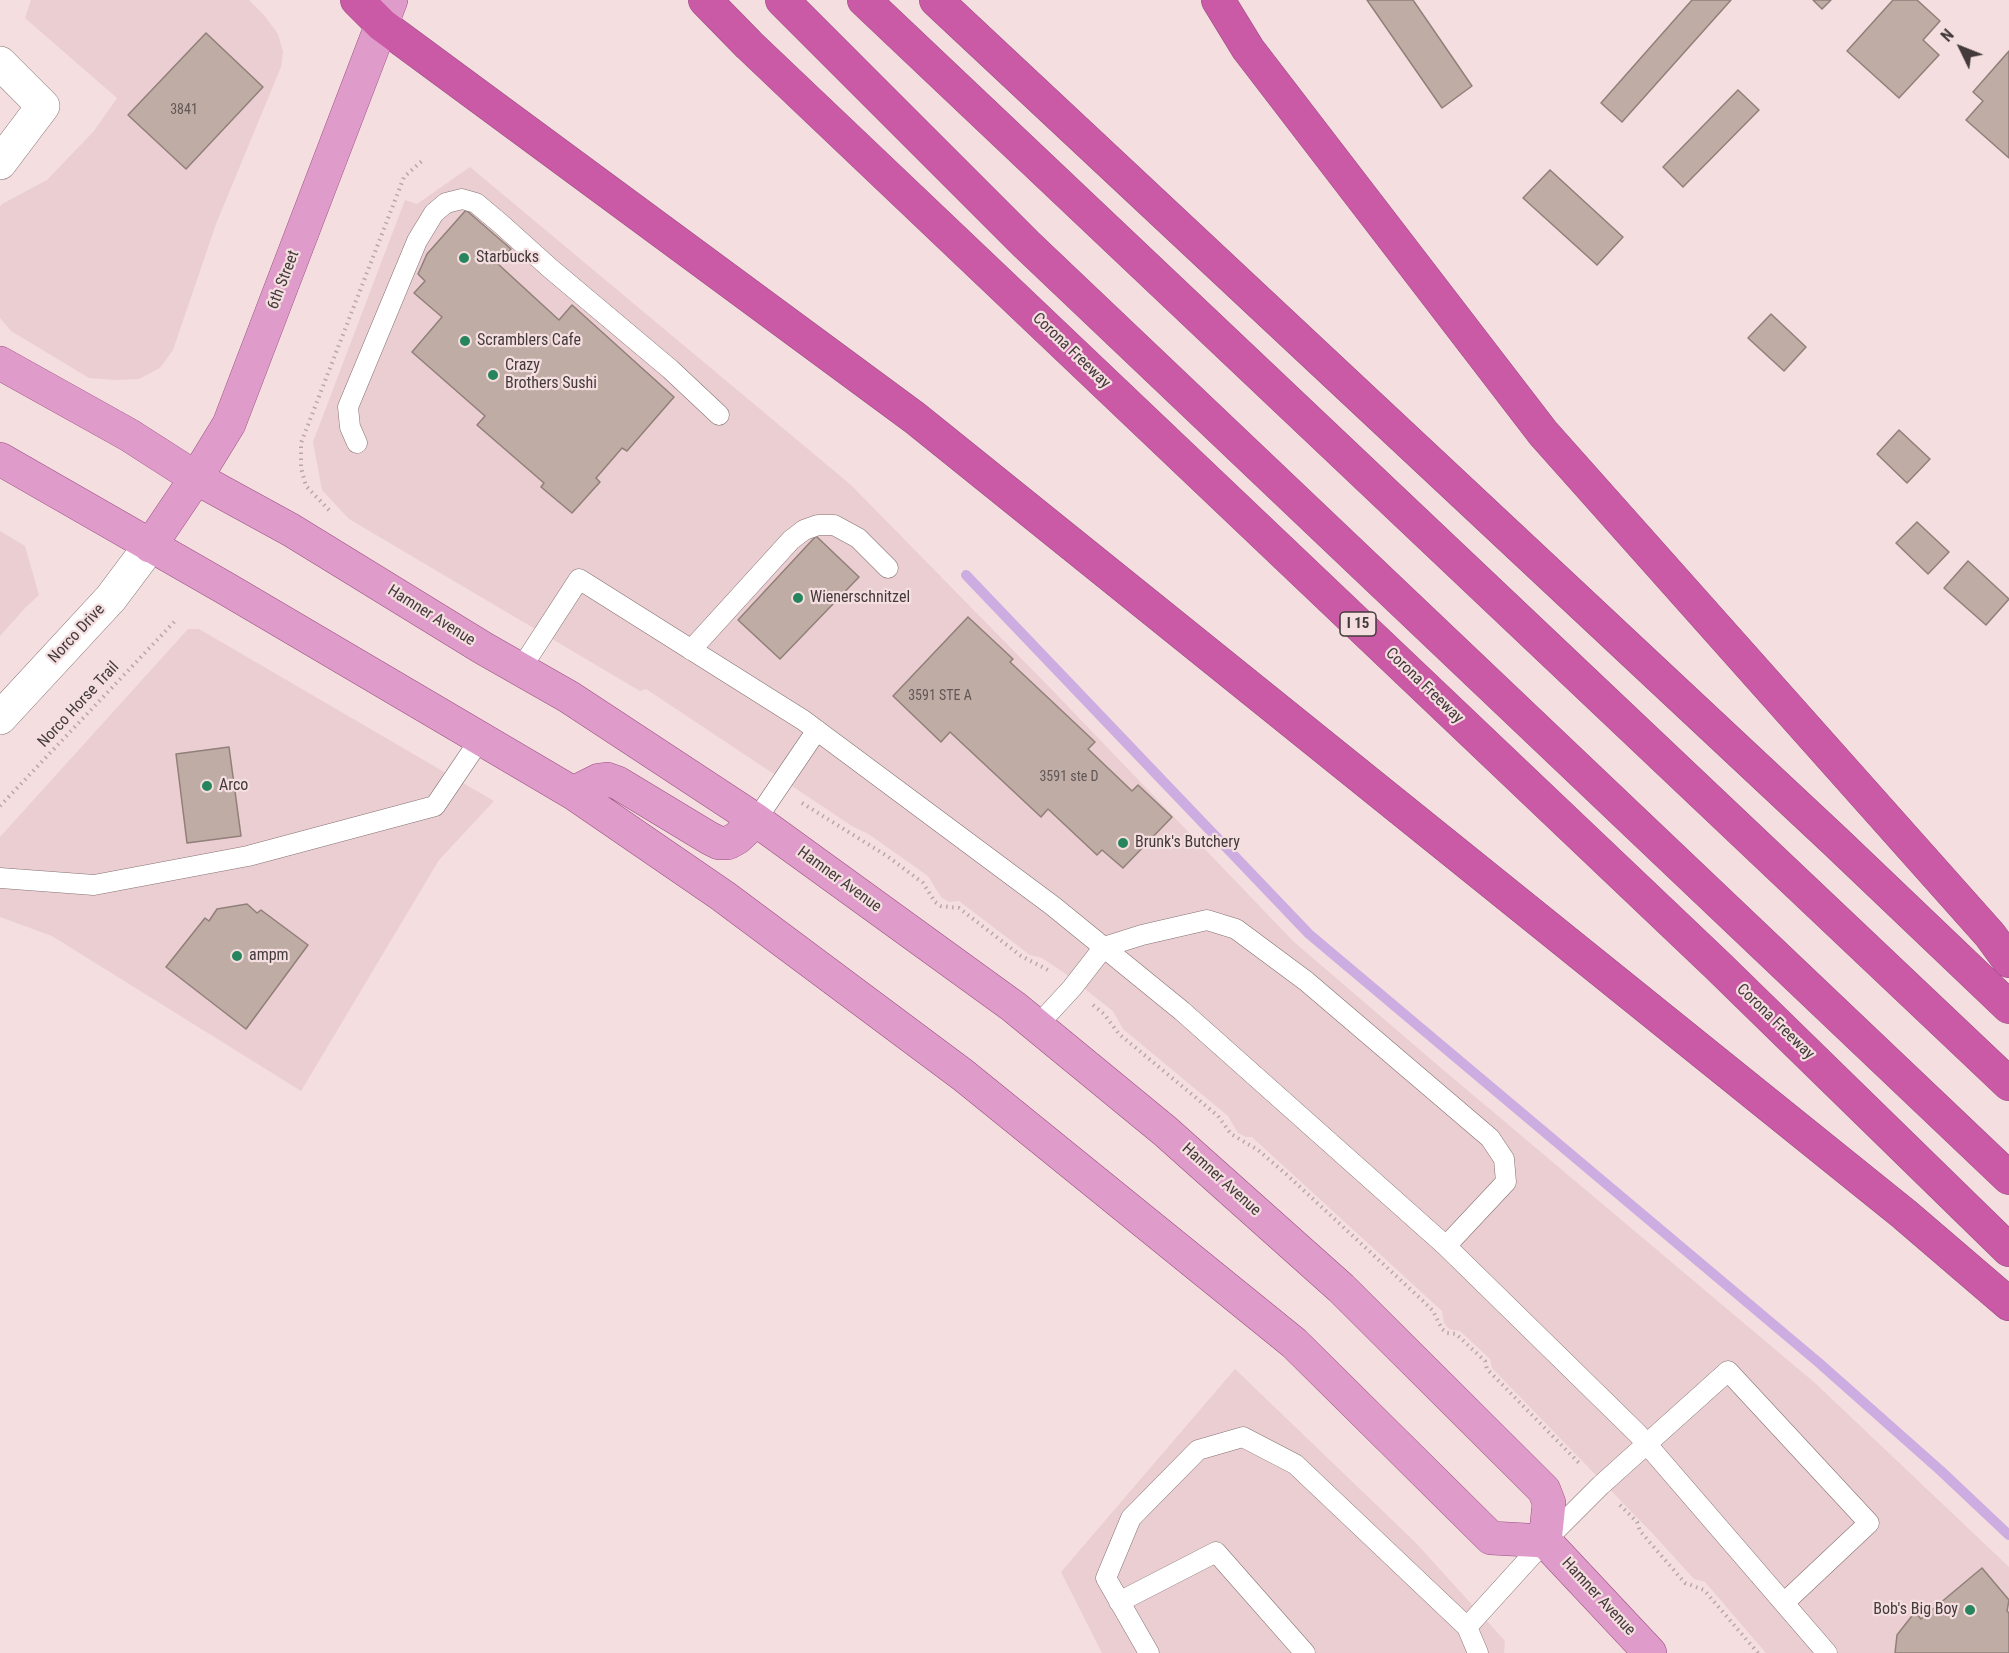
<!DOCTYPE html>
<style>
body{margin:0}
#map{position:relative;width:2009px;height:1653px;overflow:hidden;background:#f4dedf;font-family:"Roboto Condensed",sans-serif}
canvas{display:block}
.north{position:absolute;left:1931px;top:18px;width:60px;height:60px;-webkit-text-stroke:4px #f4dedf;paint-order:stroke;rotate:313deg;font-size:16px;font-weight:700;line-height:24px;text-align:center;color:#433a3b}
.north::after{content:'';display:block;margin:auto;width:21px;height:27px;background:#433a3b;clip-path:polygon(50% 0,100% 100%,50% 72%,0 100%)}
</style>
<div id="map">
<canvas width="2009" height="1653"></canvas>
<div class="north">N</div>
</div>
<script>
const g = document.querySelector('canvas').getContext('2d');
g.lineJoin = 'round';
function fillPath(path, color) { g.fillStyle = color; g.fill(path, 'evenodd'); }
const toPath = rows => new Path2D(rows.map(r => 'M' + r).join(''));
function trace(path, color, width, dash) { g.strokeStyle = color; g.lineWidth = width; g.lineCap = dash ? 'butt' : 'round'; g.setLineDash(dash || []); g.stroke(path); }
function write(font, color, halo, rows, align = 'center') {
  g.font = font + ' "Roboto Condensed",sans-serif'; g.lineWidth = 4.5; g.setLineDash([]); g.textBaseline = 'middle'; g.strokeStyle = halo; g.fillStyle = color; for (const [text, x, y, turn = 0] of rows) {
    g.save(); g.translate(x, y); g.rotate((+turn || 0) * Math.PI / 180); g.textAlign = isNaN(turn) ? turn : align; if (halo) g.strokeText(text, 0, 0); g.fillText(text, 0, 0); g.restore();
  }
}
fillPath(toPath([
 [31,0,249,0,264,15,278,34,283,52,281,67,216,224,173,350,160,368,139,379,116,380,89,378,11,331,0,318,0,207,2,204,47,180,94,131,117,98,25,18],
 [470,167,851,485,1056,694,1294,942,1441,1068,1815,1383,2009,1567,2009,1653,1766,1653,1705,1582,1694,1579,1654,1535,1492,1368,1490,1359,1460,1331,1449,1329,1444,1323,1442,1311,1252,1137,1246,1137,1238,1133,1228,1116,1123,1029,1113,1011,1063,972,1042,958,1030,955,959,901,949,902,941,897,928,876,870,835,852,826,646,689,640,691,349,519,322,490,313,442,405,200,417,204],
 [0,531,25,546,39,595,26,607,0,636],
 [188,629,199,629,494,801,439,860,301,1091,52,936,0,917,0,837],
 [1235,1369,1416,1543,1505,1641,1504,1653,1102,1653,1061,1572]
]), '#ebced1');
trace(toPath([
 [966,575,1309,934,1818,1362,1941,1471,2009,1535]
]), '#ccace1', 10);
const building = toPath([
 [1367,0,1413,0,1472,86,1442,108,1367,0],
 [1692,0,1731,0,1622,122,1601,103,1692,0],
 [1813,0,1831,0,1822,9,1813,0],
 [1893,0,1917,0,1940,21,1923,40,1939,55,1899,98,1847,51,1893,0],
 [206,33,263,87,186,169,128,115,206,33],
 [2009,51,2009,158,1966,120,1983,101,1973,92,2009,51],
 [1738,90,1759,110,1683,187,1663,167,1738,90],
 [1550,170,1623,237,1597,265,1523,198,1550,170],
 [466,210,511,249,498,264,559,320,572,305,674,397,627,451,622,448,596,478,600,482,572,513,541,487,544,483,477,425,485,416,412,352,442,317,414,293,425,281,418,274,427,254,466,210],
 [1771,314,1806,347,1784,371,1748,338,1771,314],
 [1899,430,1930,459,1907,483,1877,454,1899,430],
 [1917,522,1949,552,1928,574,1896,543,1917,522],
 [816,536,859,577,780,659,738,620,816,536],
 [1968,561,2009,599,1986,625,1944,588,1968,561],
 [968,617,1013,659,1010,662,1095,742,1088,749,1132,791,1138,785,1172,817,1123,868,1102,850,1097,855,1048,809,1041,817,950,732,941,742,893,696,968,617],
 [229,747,241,836,187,843,176,754,229,747],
 [247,904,257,913,261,910,308,945,246,1029,166,967,205,918,209,921,217,909,247,904],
 [1982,1568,2009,1600,2007,1611,2009,1613,2009,1653,1895,1653,1897,1635,1915,1612,1921,1619,1982,1568]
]);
fillPath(building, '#bfaca5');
trace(building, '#917f79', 1.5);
const service = toPath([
 [357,443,350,427,348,407,417,241,434,213,446,203,462,199,476,203,501,224,551,269,670,369,719,415],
 [691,650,791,540,804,530,818,525,834,525,858,538,888,568],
 [520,670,579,579,803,720,1053,906,1182,1011,1446,1246,1638,1434,1827,1653],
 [756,820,817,730],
 [0,878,94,885,248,856,435,806,481,738],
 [1037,1026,1072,988,1104,947,1142,935,1207,920,1236,929,1306,981,1490,1138,1504,1159,1506,1182,1446,1246],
 [1119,1602,1216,1552,1305,1653],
 [1467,1627,1545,1541,1601,1485,1728,1371,1869,1523,1784,1603],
 [1149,1653,1106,1578,1131,1518,1198,1450,1243,1437,1295,1464,1467,1627,1478,1653]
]);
const minor = toPath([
 [0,63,43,106,0,163]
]);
const secondary = toPath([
 [0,718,111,598,150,546]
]);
const primary = toPath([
 [0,363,129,435,196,478,291,530,483,648,569,697,756,820,1014,1007,1165,1131,1341,1288,1544,1490,1549,1503,1545,1541],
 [0,459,225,588,573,793,723,896,963,1075,1294,1343,1491,1538,1545,1541,1650,1653],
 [150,546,196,478,229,424,391,0],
 [573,793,599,780,607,779,618,783,709,838,719,843,728,843,737,838,756,820]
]);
const motorway = toPath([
 [357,0,382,25,915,418,1904,1214,2009,1304],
 [705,0,749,45,1717,965,2009,1250],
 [782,0,1026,244,2009,1178],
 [864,0,2009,1084],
 [936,0,1835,841,2009,1007],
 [1218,0,1248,49,1543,433,1990,935,2009,961]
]);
trace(service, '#857173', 21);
trace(minor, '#857173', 34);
trace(secondary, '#857173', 34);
trace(primary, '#9b4f81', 34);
trace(motorway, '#9b4f81', 34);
trace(toPath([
 [329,510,306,486,301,468,301,443,404,177,424,159],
 [802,803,887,856,923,883,935,902,941,906,959,908,1021,956,1050,971],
 [0,806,175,621],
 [1093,1005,1104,1014,1119,1034,1218,1116,1231,1134,1258,1150,1286,1174,1422,1300,1433,1311,1442,1329,1447,1333,1456,1334,1485,1361,1487,1369,1581,1465],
 [1620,1505,1637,1522,1640,1531,1685,1583,1704,1590,1758,1653]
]), '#b9a7a8', 4, [1.5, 4.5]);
trace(service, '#fff', 20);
trace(minor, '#fff', 33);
trace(secondary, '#fff', 33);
trace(primary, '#df9cca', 33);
trace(motorway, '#ca5aa6', 33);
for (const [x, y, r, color] of [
 [464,258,6,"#26855d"],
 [465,341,6,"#26855d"],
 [493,375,6,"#26855d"],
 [798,598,6,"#26855d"],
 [207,786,6,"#26855d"],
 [1123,843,6,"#26855d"],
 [237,956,6,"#26855d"],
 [1970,1610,6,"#26855d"]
]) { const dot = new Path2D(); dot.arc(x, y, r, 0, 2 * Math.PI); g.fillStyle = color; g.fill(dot); trace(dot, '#f4dedf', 2); }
write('14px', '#625656', null, [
 ["3841",184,110],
 ["3591 STE A",940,696],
 ["3591 ste D",1069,777]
]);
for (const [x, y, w] of [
 [1358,624,36]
]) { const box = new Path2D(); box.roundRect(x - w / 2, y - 12, w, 24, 4.5); g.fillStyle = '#f4dedf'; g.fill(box); trace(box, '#433a3b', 1.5); }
write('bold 15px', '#433a3b', null, [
 ["I 15",1358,624]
]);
write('16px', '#433a3b', '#f4dedf', [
 ["Starbucks",476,258],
 ["Scramblers Cafe",477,341],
 ["Crazy",505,366],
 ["Brothers Sushi",505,384],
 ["Wienerschnitzel",810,598],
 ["Arco",219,786],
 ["Brunk's Butchery",1135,843],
 ["ampm",249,956],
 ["Bob's Big Boy",1958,1610,"right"]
], 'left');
write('16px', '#433a3b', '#f4dedf', [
 ["6th Street",284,280,-69],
 ["Corona Freeway",1071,351,44],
 ["Hamner Avenue",431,616,32],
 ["Norco Drive",77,634,-47],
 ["Corona Freeway",1424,686,44],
 ["Norco Horse Trail",79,705,-47],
 ["Hamner Avenue",839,880,36],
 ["Corona Freeway",1775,1022,44],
 ["Hamner Avenue",1221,1180,42],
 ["Hamner Avenue",1598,1597,47]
]);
</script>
